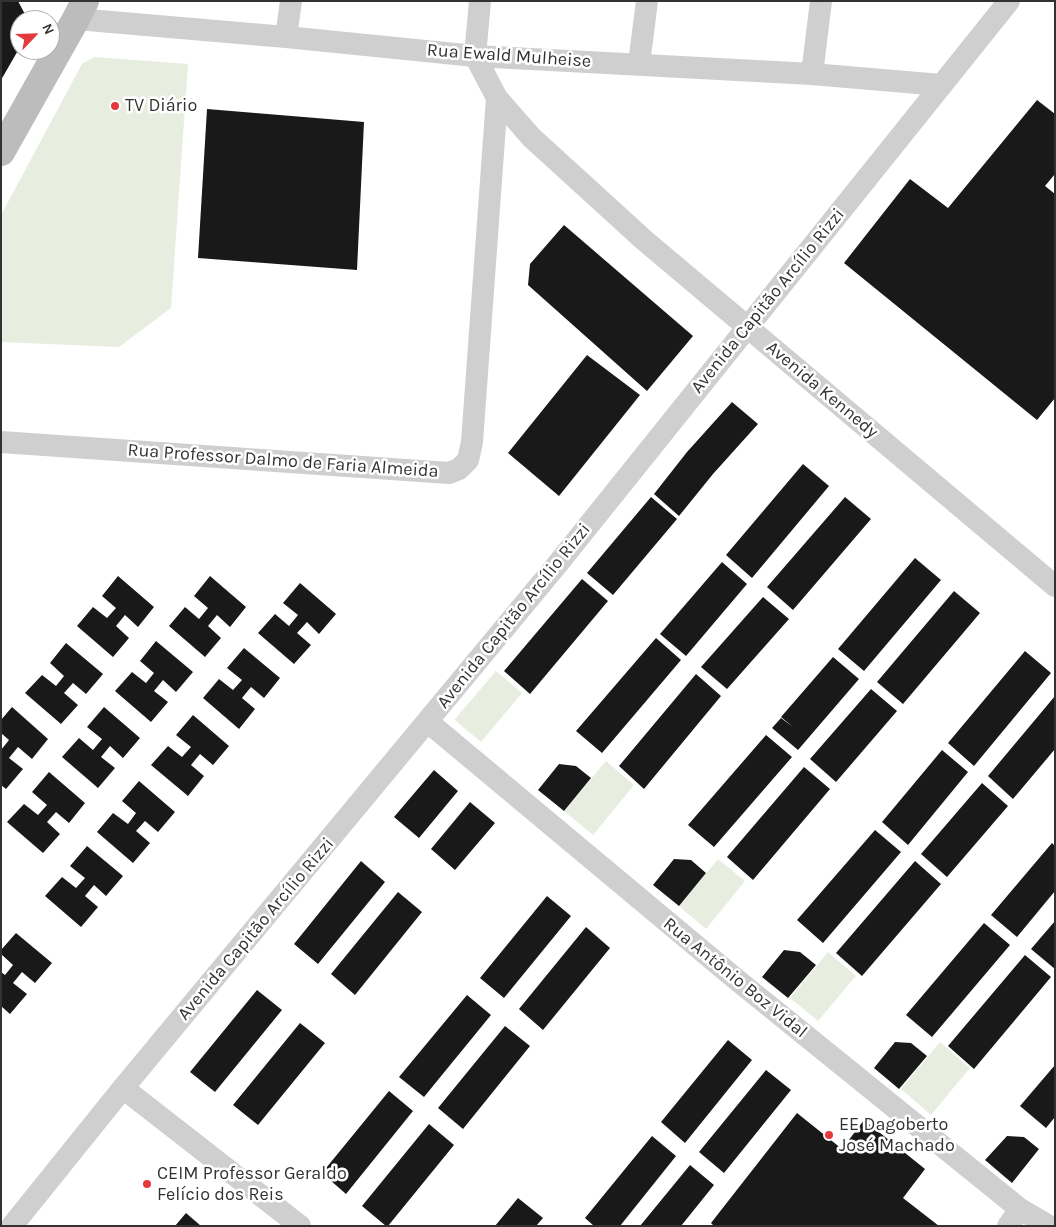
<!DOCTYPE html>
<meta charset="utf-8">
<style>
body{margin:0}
#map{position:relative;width:1056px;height:1227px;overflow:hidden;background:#fff;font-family:Karla,sans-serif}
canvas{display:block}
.frame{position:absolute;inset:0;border:2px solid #323232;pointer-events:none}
.north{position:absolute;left:10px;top:10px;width:50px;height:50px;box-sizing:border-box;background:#fff;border:1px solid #adadad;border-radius:50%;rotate:66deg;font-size:14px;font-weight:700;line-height:20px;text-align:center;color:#323232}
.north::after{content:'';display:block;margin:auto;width:18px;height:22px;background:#e3393d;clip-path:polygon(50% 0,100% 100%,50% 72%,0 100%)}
</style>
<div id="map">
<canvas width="1056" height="1227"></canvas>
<div class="frame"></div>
<div class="north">N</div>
</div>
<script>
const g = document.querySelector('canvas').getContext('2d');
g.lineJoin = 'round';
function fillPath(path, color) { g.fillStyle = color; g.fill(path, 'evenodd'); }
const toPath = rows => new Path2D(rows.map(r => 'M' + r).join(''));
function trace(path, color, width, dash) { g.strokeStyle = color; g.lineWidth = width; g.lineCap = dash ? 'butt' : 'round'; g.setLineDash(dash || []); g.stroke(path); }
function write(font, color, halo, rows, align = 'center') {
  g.font = font + ' Karla,sans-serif'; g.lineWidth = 5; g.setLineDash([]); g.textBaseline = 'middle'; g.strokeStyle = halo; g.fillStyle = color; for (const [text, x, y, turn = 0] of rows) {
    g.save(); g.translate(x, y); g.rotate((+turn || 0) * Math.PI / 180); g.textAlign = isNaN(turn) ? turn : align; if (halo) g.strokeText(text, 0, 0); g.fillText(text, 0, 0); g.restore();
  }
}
fillPath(toPath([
 [94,57,188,64,171,308,119,347,1,342,1,215,82,64],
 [496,671,522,693,481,742,457,722,455,719],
 [606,761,634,785,593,835,564,811],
 [718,859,745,881,706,929,679,906],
 [828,952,856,976,818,1021,790,998],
 [940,1042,970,1068,931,1115,901,1089]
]), '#e7eee0');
fillPath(toPath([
 [1,1,18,1,28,20,20,20,20,47,1,80],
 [1037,100,1055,114,1055,174,1045,186,1055,194,1055,398,1037,420,844,263,910,179,948,208],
 [207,109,364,122,357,270,198,258],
 [564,225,693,336,647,391,528,285,530,264],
 [587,355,640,395,559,496,508,453],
 [732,402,758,424,713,474,679,516,654,494,687,452],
 [803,464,829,486,752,578,726,555],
 [651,497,677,519,613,595,587,573],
 [845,497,871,519,793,610,767,587],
 [915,558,941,580,864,671,838,649],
 [722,562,747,584,686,656,660,634],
 [118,576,154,607,138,627,125,615,116,626,129,638,113,657,77,626,93,607,107,618,116,608,102,596],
 [210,576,246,607,230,627,217,615,208,626,221,638,205,657,169,626,185,607,199,619,208,608,194,596],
 [582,579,608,601,530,694,504,671],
 [300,583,336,614,319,634,307,622,297,633,311,645,294,664,258,633,275,614,289,626,298,615,283,603],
 [954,591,980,613,903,704,877,682],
 [763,597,789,619,727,689,701,667],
 [656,638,681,660,602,753,576,731],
 [156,641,193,672,176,692,163,680,154,691,168,702,151,722,115,691,132,672,146,683,154,673,140,661],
 [66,643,103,674,86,694,73,683,64,693,78,705,61,724,25,693,42,675,56,686,64,676,50,663],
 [244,648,280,678,264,698,251,687,242,698,255,709,239,729,203,698,219,679,233,690,242,680,227,668],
 [1025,651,1051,673,974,766,948,743],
 [833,657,859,679,798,750,772,728,781,718,793,727,781,717],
 [696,674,721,696,644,789,619,766],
 [871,689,897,711,836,782,810,759],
 [1055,696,1055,749,1013,799,988,776],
 [12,707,48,739,32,759,18,747,9,758,23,769,6,789,1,785,1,750,9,740,1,733,1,720],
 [104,707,140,738,123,758,110,746,101,757,115,768,98,788,62,757,79,738,93,750,102,739,87,727],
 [193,715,229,746,213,765,200,754,191,765,204,776,188,796,151,765,168,746,182,757,191,747,176,735],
 [766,735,792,757,714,847,688,825],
 [942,750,968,772,908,845,882,822],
 [559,764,576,766,591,778,564,811,538,790],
 [804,767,830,789,753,880,727,857],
 [434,770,458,791,419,838,394,817],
 [49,772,85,803,69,823,56,812,47,822,60,834,43,853,7,822,24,804,38,815,47,805,32,792],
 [139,781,175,812,158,832,145,821,136,831,150,843,133,863,97,832,113,813,128,824,136,813,122,801],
 [982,783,1008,806,947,877,921,854],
 [470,802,495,823,455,870,431,849],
 [875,830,901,852,823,943,797,920],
 [1052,843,1055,846,1055,891,1017,937,991,915],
 [87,846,123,876,106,896,94,885,85,896,98,907,81,927,45,896,62,877,76,888,85,878,70,866],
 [674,859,691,860,706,873,679,906,653,885],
 [361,861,385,882,318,964,294,944],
 [915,861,941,884,862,976,836,953],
 [398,892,422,912,355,995,331,974],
 [547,896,571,916,504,998,480,978],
 [1055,921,1055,969,1031,949],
 [984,923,1010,945,932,1037,906,1015],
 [586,927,610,948,543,1030,519,1009],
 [16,933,52,963,35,983,22,972,13,983,27,994,10,1014,1,1006,1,972,5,975,13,965,1,954,1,950],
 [784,950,800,952,816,965,788,998,762,977],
 [1025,955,1051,977,974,1069,948,1046],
 [257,990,282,1010,215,1092,190,1072],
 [467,995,491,1015,424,1097,399,1077],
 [300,1023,325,1043,258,1125,233,1105],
 [505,1026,530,1046,463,1129,438,1108],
 [728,1040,752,1060,685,1143,661,1122],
 [895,1042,911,1043,927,1056,899,1089,874,1068],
 [1055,1065,1055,1117,1046,1128,1020,1106],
 [766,1070,791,1090,724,1173,699,1152],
 [389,1091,413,1111,346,1194,322,1173],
 [797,1113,842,1149,864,1120,925,1169,903,1198,939,1226,714,1226,711,1223],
 [429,1124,454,1145,388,1226,386,1226,362,1206],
 [652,1136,676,1156,620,1226,594,1226,585,1218],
 [1007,1136,1024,1137,1039,1149,1012,1183,985,1160],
 [690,1165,714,1185,681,1226,640,1226],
 [518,1198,543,1218,536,1226,495,1226],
 [186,1213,201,1226,175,1226]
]), '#191919');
trace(toPath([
 [480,1,475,56,497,98,531,137,644,240,1055,586],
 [76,19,286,37,475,56,812,74,941,85],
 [286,37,291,1],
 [639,64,647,1],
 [812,74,821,1],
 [1,442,449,473,459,469,468,460,472,442,497,98],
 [428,722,737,980,1020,1209,1049,1226],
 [123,1088,300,1226],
 [12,1226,123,1088,556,566,1009,1],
 [1008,1226,1020,1209]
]), '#cfcfcf', 22);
trace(toPath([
 [1,152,76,19,85,1]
]), '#bcbcbc', 28);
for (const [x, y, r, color] of [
 [115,106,5,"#e3393d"],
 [829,1135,5,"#e3393d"],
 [147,1184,5,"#e3393d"]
]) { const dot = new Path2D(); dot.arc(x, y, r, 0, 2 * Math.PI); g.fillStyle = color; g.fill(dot); trace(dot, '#fff', 2); }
write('18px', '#323232', '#fff', [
 ["Rua Ewald Mulheise",509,56,4],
 ["Avenida Capitão Arcílio Rizzi",768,301,-51],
 ["Avenida Kennedy",822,390,40],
 ["Rua Professor Dalmo de Faria Almeida",283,461,4],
 ["Avenida Capitão Arcílio Rizzi",514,616,-51],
 ["Avenida Capitão Arcílio Rizzi",256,929,-50],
 ["Rua Antônio Boz Vidal",735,978,39]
]);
write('18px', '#323232', '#fff', [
 ["TV Diário",125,106],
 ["EE Dagoberto",839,1125],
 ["José Machado",839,1146],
 ["CEIM Professor Geraldo",157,1174],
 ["Felício dos Reis",157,1195]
], 'left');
</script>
